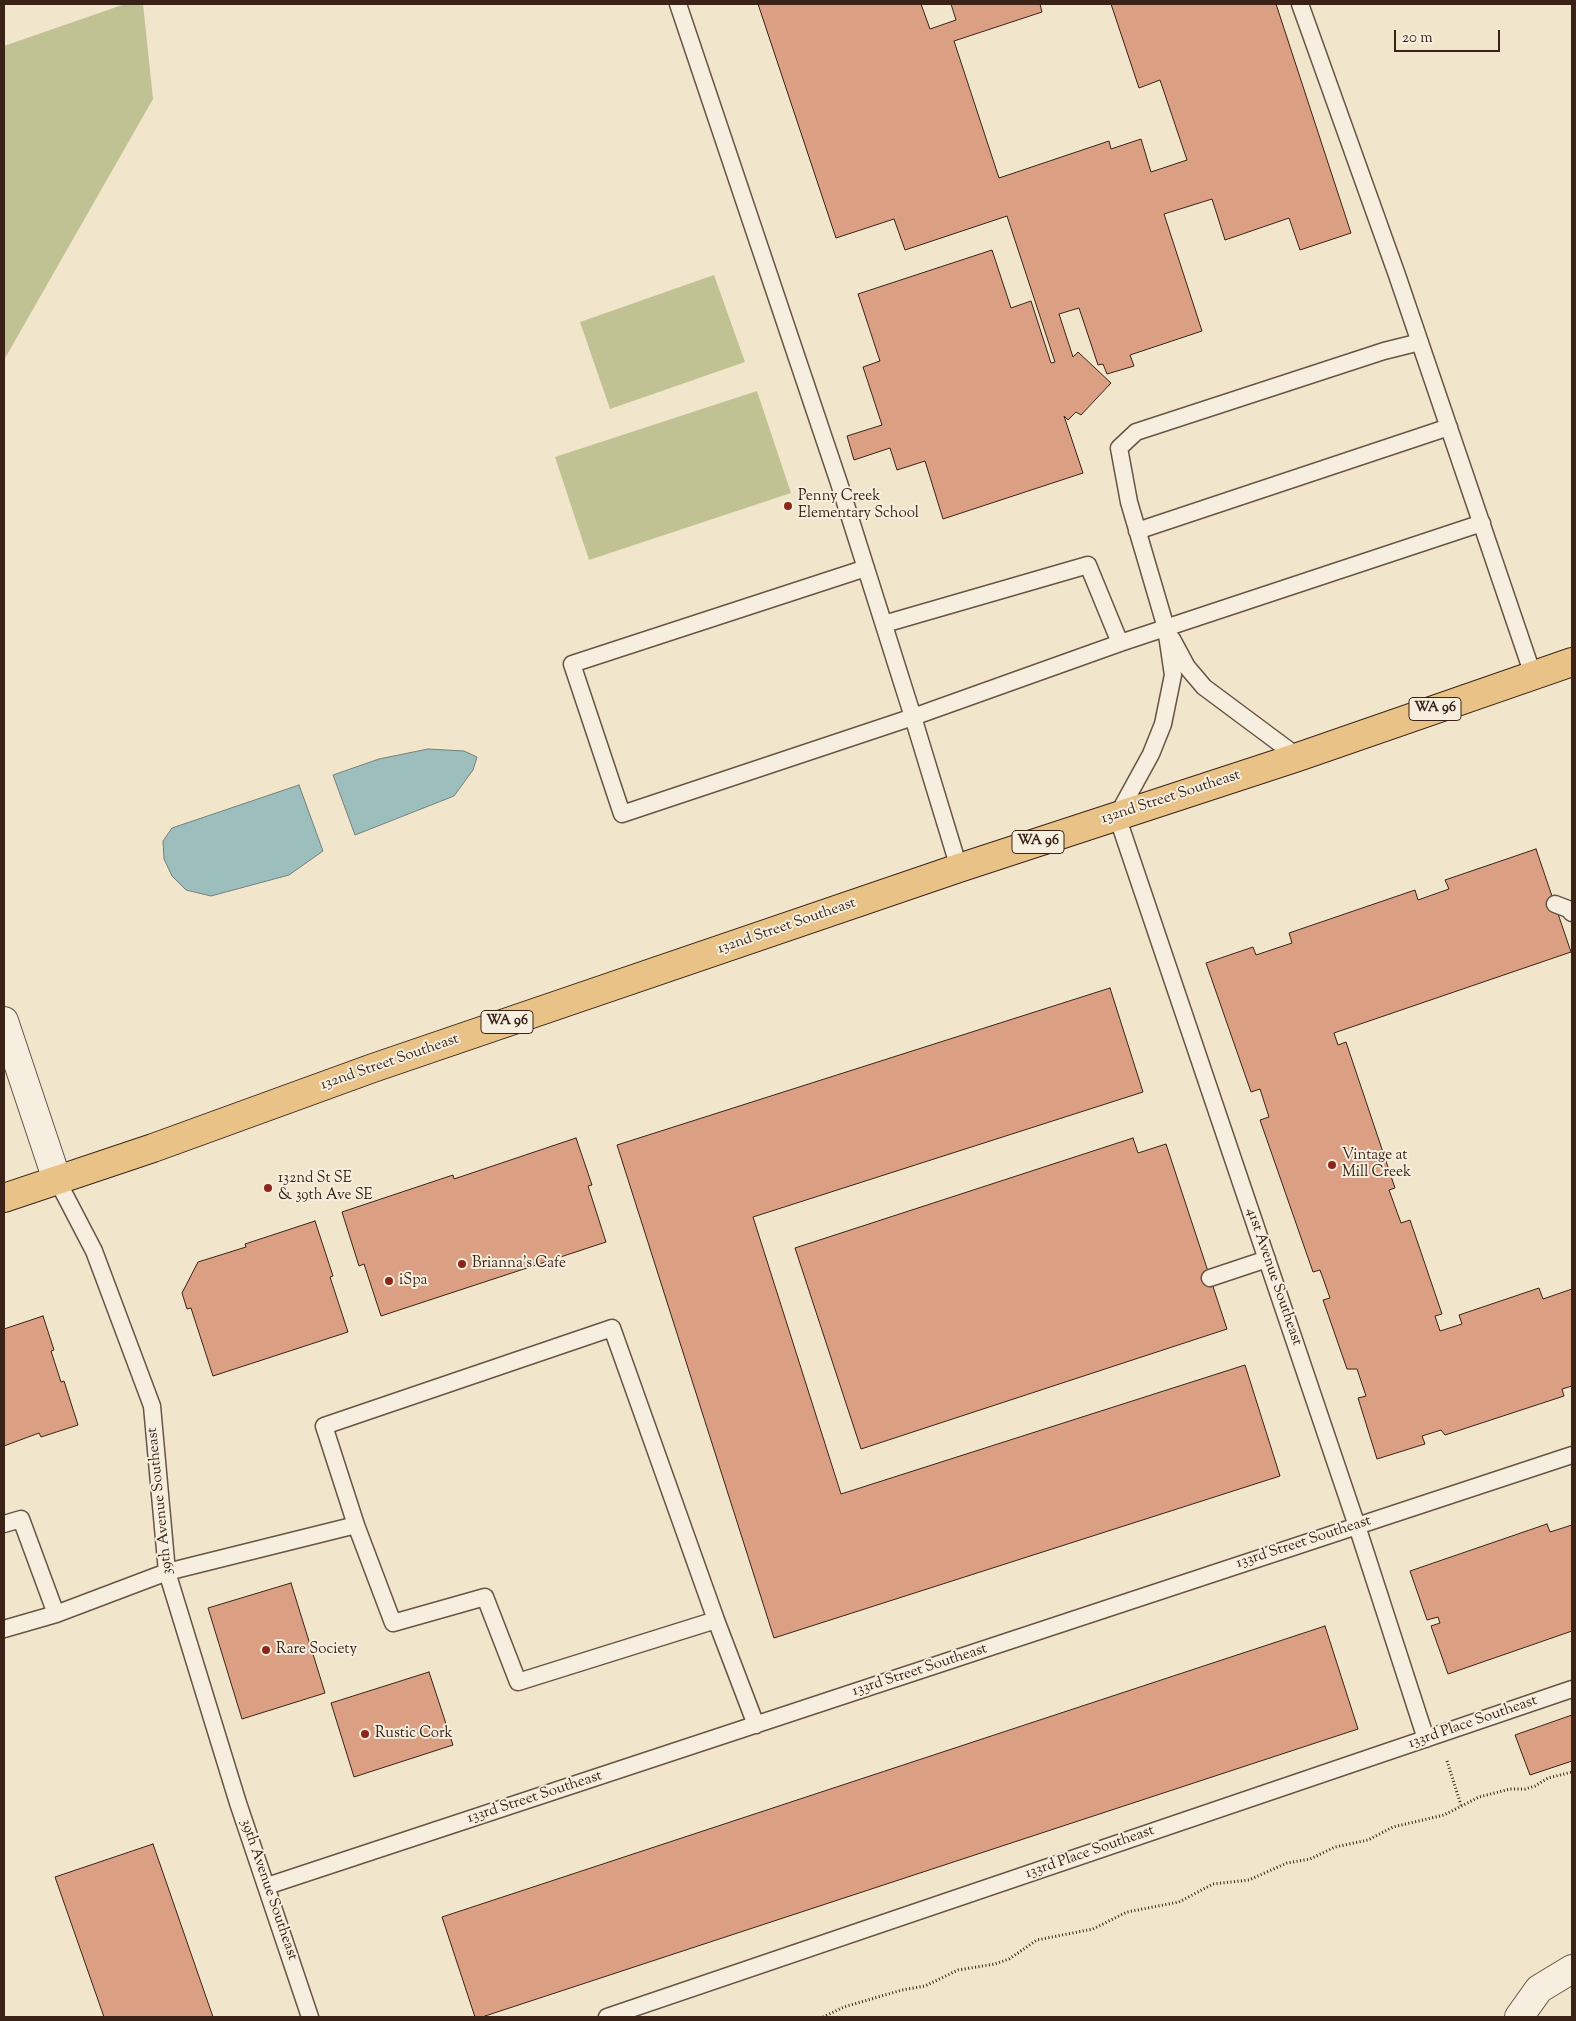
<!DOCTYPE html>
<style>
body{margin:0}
#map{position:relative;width:1576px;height:2021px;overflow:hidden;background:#f1e5cc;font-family:"Sorts Mill Goudy",serif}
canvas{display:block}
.frame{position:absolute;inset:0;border:5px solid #3a2316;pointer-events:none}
.scale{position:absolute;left:1394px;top:30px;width:106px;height:22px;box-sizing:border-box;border:2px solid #3a2316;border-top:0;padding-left:6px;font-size:15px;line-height:18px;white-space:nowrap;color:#3a2316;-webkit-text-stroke:4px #f6eede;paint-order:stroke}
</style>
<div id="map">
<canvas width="1576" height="2021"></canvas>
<div class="frame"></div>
<div class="scale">20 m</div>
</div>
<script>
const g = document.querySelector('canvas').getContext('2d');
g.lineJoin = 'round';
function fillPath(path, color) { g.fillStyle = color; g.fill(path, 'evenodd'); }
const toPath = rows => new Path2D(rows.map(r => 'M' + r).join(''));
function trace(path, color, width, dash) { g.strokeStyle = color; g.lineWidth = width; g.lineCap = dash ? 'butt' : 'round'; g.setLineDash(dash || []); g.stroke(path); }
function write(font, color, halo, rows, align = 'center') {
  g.font = font + ' "Sorts Mill Goudy",serif'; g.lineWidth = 4; g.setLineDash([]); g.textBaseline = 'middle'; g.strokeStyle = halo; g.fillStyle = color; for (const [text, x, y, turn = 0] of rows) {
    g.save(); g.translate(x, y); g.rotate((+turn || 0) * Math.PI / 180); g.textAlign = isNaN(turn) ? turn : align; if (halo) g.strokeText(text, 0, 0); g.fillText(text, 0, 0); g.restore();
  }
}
fillPath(toPath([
 [125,4,143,4,153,99,4,360,4,46],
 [714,275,745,362,610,409,580,322],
 [757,391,791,493,589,560,555,457]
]), '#c1c293');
const water = toPath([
 [428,749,464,751,477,757,473,770,454,796,355,835,333,775,379,759,428,749],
 [299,785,323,851,289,875,211,896,186,890,172,876,164,859,163,841,172,828,299,785]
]);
fillPath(water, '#9cbebd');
trace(water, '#75807a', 1);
const building = toPath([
 [758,4,921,4,930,29,956,20,951,4,1040,4,1042,12,954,41,999,178,1109,141,1111,149,1141,139,1151,172,1187,160,1160,80,1139,88,1111,4,1276,4,1351,233,1300,250,1289,218,1225,240,1212,199,1164,214,1202,331,1130,355,1134,366,1107,374,1103,364,1098,365,1079,308,1059,314,1073,357,1078,352,1111,383,1081,415,1076,412,1068,420,1064,416,1083,473,943,519,925,461,897,470,890,448,854,460,847,436,882,425,863,367,880,361,858,294,992,250,1011,308,1031,301,1051,363,1055,362,1007,216,905,250,894,219,836,238,758,4],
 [1536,849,1571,952,1334,1033,1338,1045,1346,1042,1395,1188,1389,1190,1401,1223,1410,1220,1442,1314,1435,1316,1440,1331,1462,1324,1459,1315,1539,1288,1543,1299,1572,1289,1572,1386,1562,1389,1564,1396,1445,1435,1441,1430,1422,1436,1425,1444,1377,1459,1358,1398,1366,1396,1357,1369,1347,1369,1323,1300,1330,1298,1320,1270,1313,1272,1260,1120,1269,1117,1260,1089,1251,1092,1206,963,1253,947,1256,955,1292,943,1289,933,1415,890,1418,900,1449,889,1445,880,1536,849],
 [1110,988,1143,1092,753,1217,841,1494,1245,1365,1280,1476,774,1638,617,1145,1110,988],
 [576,1138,592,1185,588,1186,606,1242,381,1316,364,1264,359,1266,342,1212,453,1175,454,1179,576,1138],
 [1133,1138,1138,1153,1166,1144,1227,1329,861,1449,795,1248,1133,1138],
 [315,1221,333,1276,330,1277,348,1332,213,1376,191,1308,187,1309,182,1293,198,1262,246,1247,245,1244,315,1221],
 [43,1316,54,1350,51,1351,61,1382,64,1381,78,1425,41,1437,39,1433,4,1446,4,1329,43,1316],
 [1547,1524,1550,1532,1572,1525,1572,1631,1448,1674,1431,1626,1440,1623,1438,1617,1427,1620,1410,1571,1547,1524],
 [291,1583,325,1693,242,1719,208,1608,291,1583],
 [1325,1626,1358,1729,482,2017,475,2017,442,1917,1325,1626],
 [429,1672,453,1745,354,1777,331,1703,429,1672],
 [1572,1715,1572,1761,1530,1775,1515,1735,1572,1715],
 [153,1844,213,2017,104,2017,55,1877,153,1844]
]);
fillPath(building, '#db9f83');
trace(building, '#3a2316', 1);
const service = toPath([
 [678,4,839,483,913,717,959,868],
 [1300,4,1397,275,1533,675],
 [1420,342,1384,351,1136,432,1119,448,1129,502,1166,628,1173,675,1163,724,1151,754,1117,816,1357,1526,1426,1739],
 [1137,531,1449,427],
 [866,568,572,664,622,814,913,717,1120,643,1482,523],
 [884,624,1088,565,1120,643],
 [1172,639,1187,667,1204,687,1298,757],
 [1555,904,1568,909,1572,913],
 [57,1180,94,1251,152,1406,167,1572,238,1803,310,2017],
 [1210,1278,1267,1259],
 [4,1524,21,1519,56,1614],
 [356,1525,324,1426,612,1328,716,1620],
 [4,1629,56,1614,167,1572,356,1525,393,1623,485,1597,518,1682,716,1620,756,1725],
 [267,1886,1572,1455],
 [607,2017,1572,1689]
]);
const minor = toPath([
 [4,1021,57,1180],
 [1519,2017,1539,1989,1572,1969]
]);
const primary = toPath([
 [4,1198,153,1148,373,1068,959,868,1298,757,1572,662]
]);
trace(service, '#685444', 19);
trace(minor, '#685444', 30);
trace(primary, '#3a2316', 30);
trace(toPath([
 [1447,1761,1461,1805],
 [823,2017,844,2007,861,2002,902,1990,925,1986,958,1970,995,1964,1009,1959,1037,1940,1093,1929,1127,1912,1179,1902,1213,1884,1249,1880,1287,1863,1310,1859,1335,1847,1368,1840,1393,1827,1444,1815,1479,1797,1510,1789,1525,1789,1535,1786,1548,1778,1572,1772]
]), '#3a2316', 3, [1, 2.5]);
trace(service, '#f6eede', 16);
trace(minor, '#f6eede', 28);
trace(primary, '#e8c286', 28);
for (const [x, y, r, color] of [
 [788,506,5,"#8f2418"],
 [1332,1165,5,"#8f2418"],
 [268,1188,5,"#8f2418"],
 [462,1264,5,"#8f2418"],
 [389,1281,5,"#8f2418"],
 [266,1650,5,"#8f2418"],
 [365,1734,5,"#8f2418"]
]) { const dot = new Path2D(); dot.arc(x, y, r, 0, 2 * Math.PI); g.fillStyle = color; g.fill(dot); trace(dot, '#f6eede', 2); }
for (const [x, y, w] of [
 [1435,709,52],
 [1038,842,52],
 [507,1022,52]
]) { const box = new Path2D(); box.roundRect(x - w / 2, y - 11.5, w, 23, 4); g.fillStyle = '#f6eede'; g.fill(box); trace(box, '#3a2316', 1); }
write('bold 14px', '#3a2316', null, [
 ["WA 96",1435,709],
 ["WA 96",1038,842],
 ["WA 96",507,1022]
]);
write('15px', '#3a2316', '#f6eede', [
 ["Penny Creek",798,497],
 ["Elementary School",798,514],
 ["Vintage at",1342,1156],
 ["Mill Creek",1342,1173],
 ["132nd St SE",278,1179],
 ["& 39th Ave SE",278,1196],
 ["Brianna's Cafe",472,1264],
 ["iSpa",399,1281],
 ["Rare Society",276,1650],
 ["Rustic Cork",375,1734]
], 'left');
write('15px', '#3a2316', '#f6eede', [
 ["132nd Street Southeast",1171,798,-18],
 ["132nd Street Southeast",787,927,-19],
 ["132nd Street Southeast",390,1063,-19],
 ["41st Avenue Southeast",1273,1277,71],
 ["39th Avenue Southeast",161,1501,-96],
 ["133rd Street Southeast",1304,1543,-18],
 ["133rd Street Southeast",920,1671,-18],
 ["133rd Place Southeast",1473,1723,-19],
 ["133rd Street Southeast",535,1798,-18],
 ["133rd Place Southeast",1090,1853,-19],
 ["39th Avenue Southeast",268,1890,71]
]);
</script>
